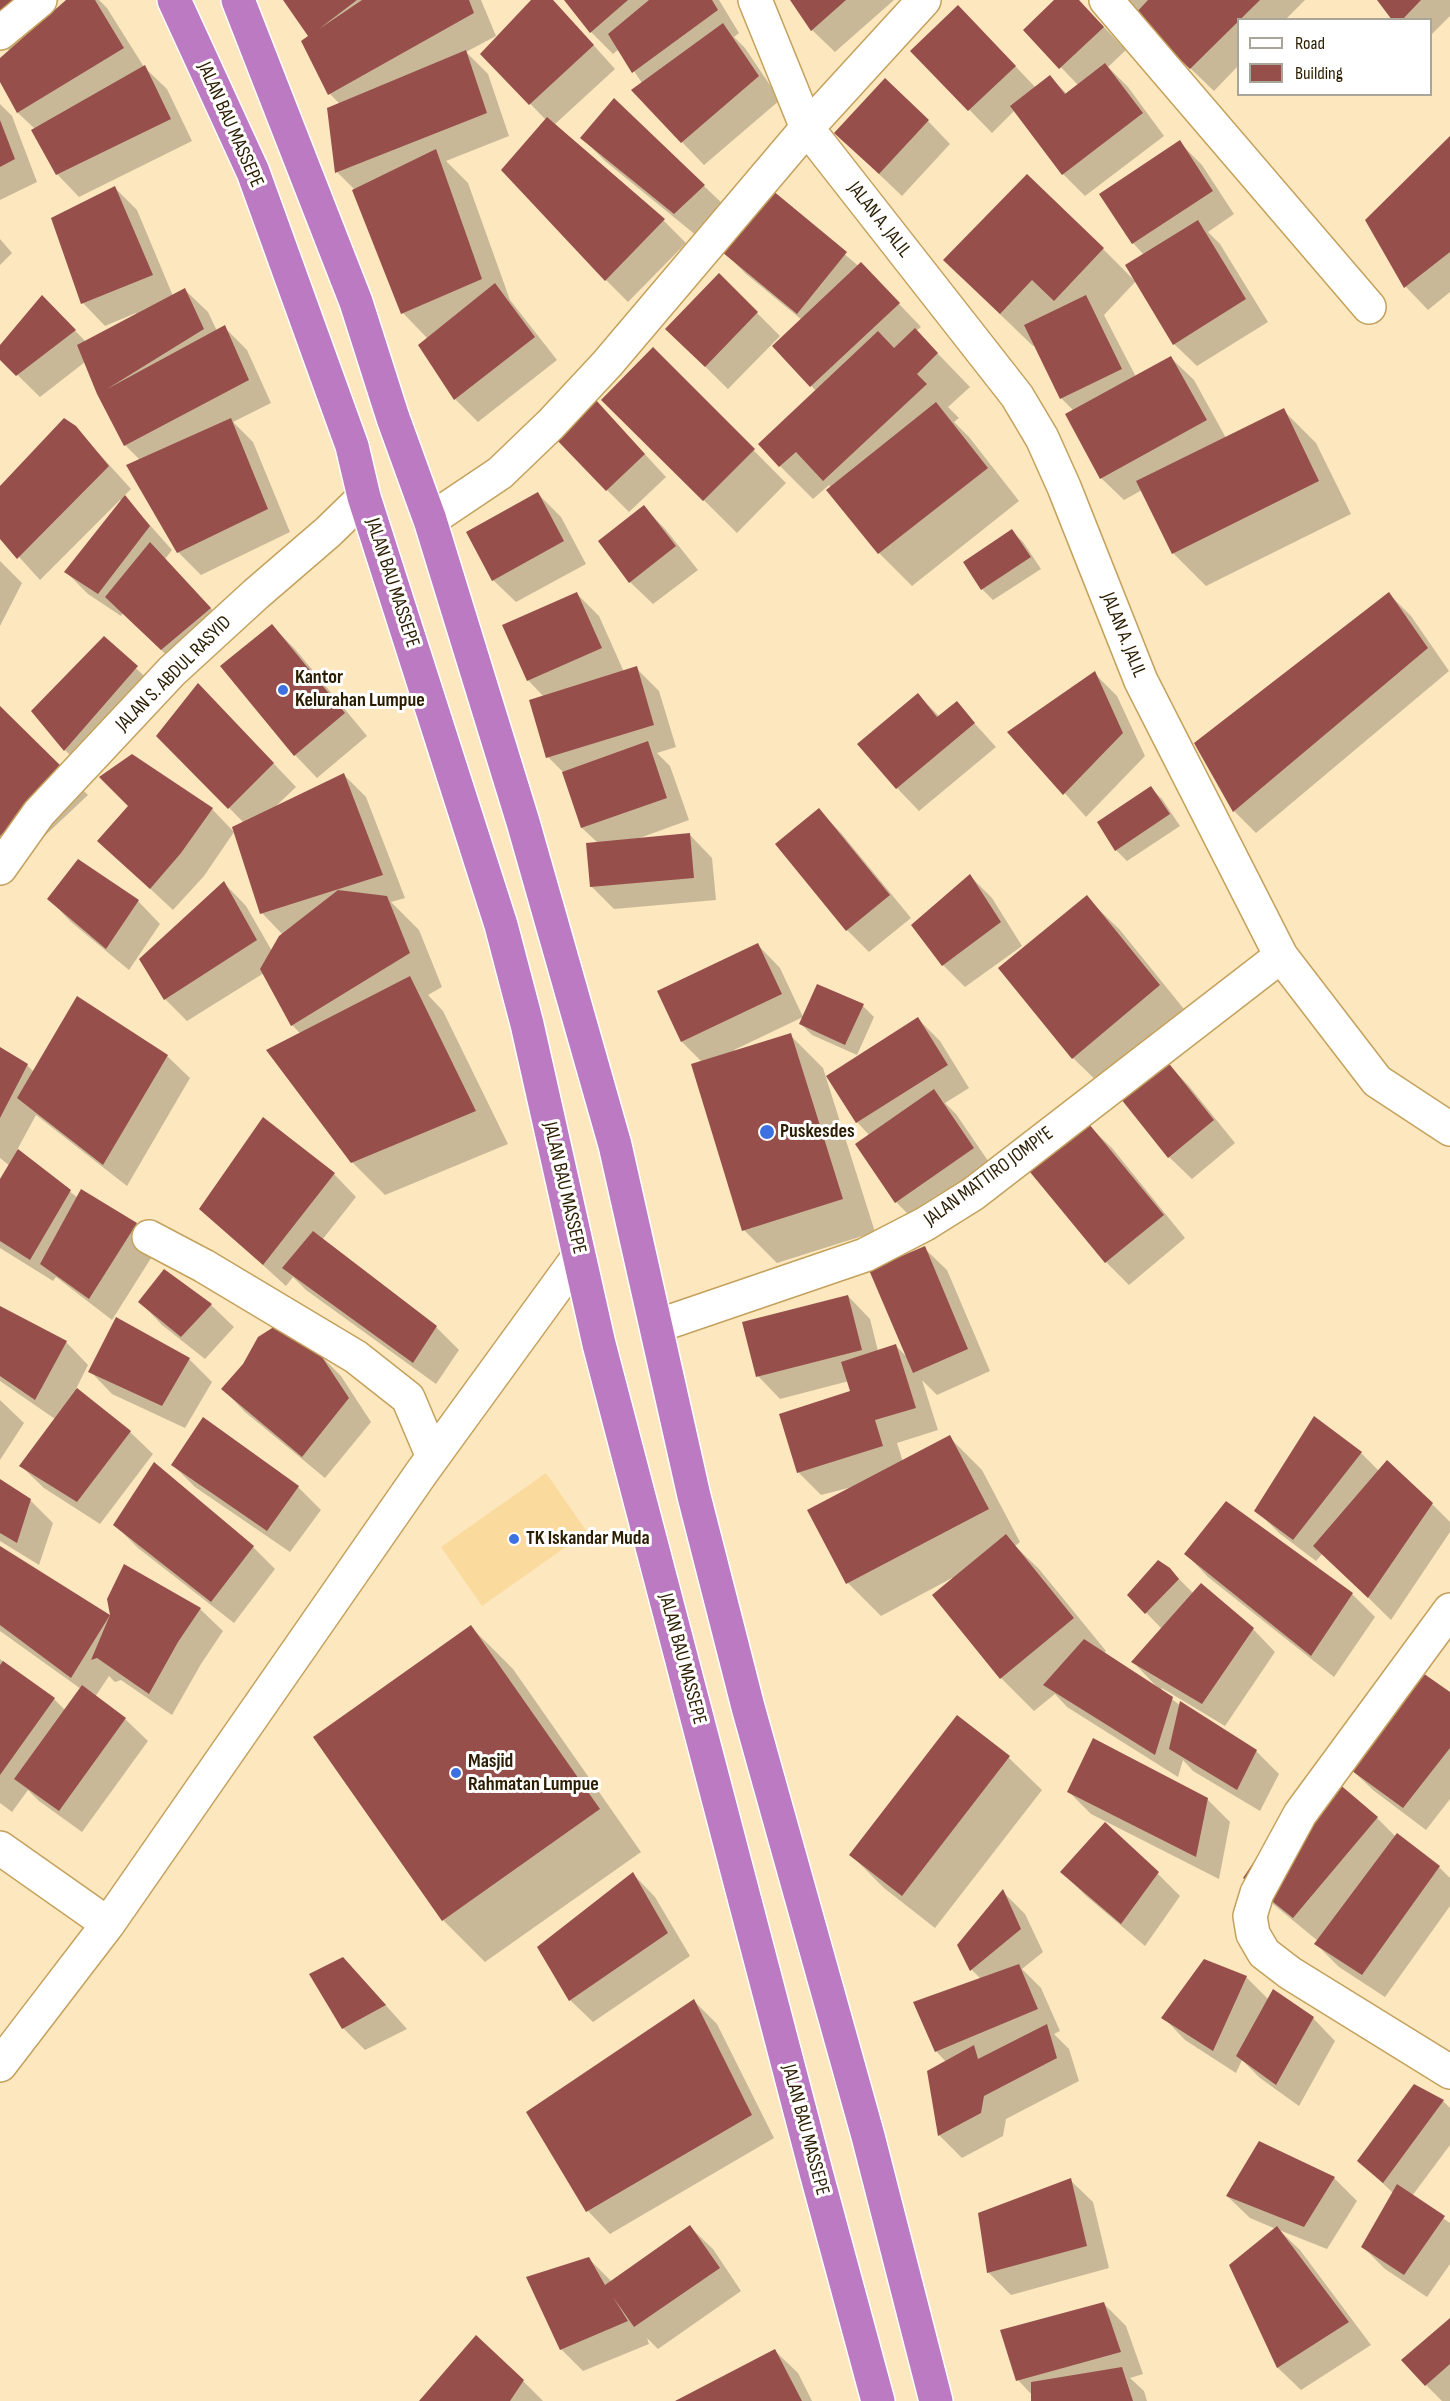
<!DOCTYPE html>
<style>
body{margin:0}
#map{position:relative;width:1450px;height:2401px;overflow:hidden;background:#fce7be;font-family:"Sofia Sans Condensed",sans-serif}
canvas{display:block}
.legend{position:absolute;left:1237px;top:18px;width:195px;height:78px;box-sizing:border-box;background:#fff;border:2px solid #aaa599;margin:0;padding:8px 10px;list-style:none;font-size:18px;color:#2b1d01}
.legend li{display:flex;align-items:center;gap:12px;height:30px}
.legend b{width:30px;border:2px solid #aaa599}
</style>
<div id="map">
<canvas width="1450" height="2401"></canvas>
<ul class="legend">
<li><b style="height:8px;background:#fff"></b>Road</li>
<li><b style="height:16px;background:#974f4c"></b>Building</li>
</ul>
</div>
<script>
const ctx = document.querySelector('canvas').getContext('2d');
ctx.lineJoin = 'round';
function fillPath(path, color) { ctx.fillStyle = color; ctx.fill(path, 'evenodd'); }
function trace(path, color, width, dash) { ctx.strokeStyle = color; ctx.lineWidth = width; ctx.lineCap = dash ? 'butt' : 'round'; ctx.setLineDash(dash || []); ctx.stroke(path); }
function write(font, color, halo, rows, align = 'center') {
  ctx.font = font + ' "Sofia Sans Condensed",sans-serif'; ctx.lineWidth = 6; ctx.setLineDash([]); ctx.textBaseline = 'middle'; ctx.strokeStyle = halo; ctx.fillStyle = color; for (const [text, x, y, turn = 0] of rows) {
    ctx.save(); ctx.translate(x, y); ctx.rotate((+turn || 0) * Math.PI / 180); ctx.textAlign = isNaN(turn) ? turn : align; if (halo) ctx.strokeText(text, 0, 0); ctx.fillText(text, 0, 0); ctx.restore();
  }
}
fillPath(new Path2D(`
 M546,1473L587,1532L482,1606L441,1547Z`), '#fada9d');
fillPath(new Path2D(`
 M0,0H59L39,23L40,25L68,0H99L107,8L144,67L167,89L192,141L79,197L57,174L35,129L18,113L0,79V60L10,51L0,40Z
 M285,0H481L496,36L466,52L488,74L509,136L446,161L468,183L510,300L557,360L478,422L455,399L420,345L428,339L403,313L355,190L337,172L340,104L330,94L310,37Z
 M533,0H553L615,69L554,125L664,221L686,243L628,302L606,280L546,120L482,54Z
 M566,0H719L739,33L734,37L745,48L780,100L704,165L682,142L619,49L613,54L591,32Z
 M792,0H894L835,52L812,30Z
 M1056,0H1078L1126,50L1108,67L1128,87L1164,136L1085,196L1063,174L1015,110L992,133L912,51L980,29L1036,88L1050,77L1067,94L1078,85L1025,30Z
 M1119,0H1305L1285,20H1238V66L1214,91Z
 M1379,0H1450V16L1430,36V20H1394Z
 M0,104L12,116L37,182L0,200Z
 M928,121L950,144L902,196L859,155Z
 M582,138L704,186L727,208L697,236L605,161Z
 M1450,138V292L1428,310L1406,287L1367,221Z
 M1179,142L1202,165L1234,214L1208,232L1220,244L1268,322L1197,366L1174,344L1136,281L1104,315L1136,377L1171,358L1194,380L1226,438L1283,410L1316,443L1351,514L1206,586L1173,553L1142,490L1124,500L1101,478L1074,411L1061,398L1035,344L1033,346L978,293L1103,249L1134,280L1144,255L1133,243Z
 M115,188L137,210L173,296L185,290L208,312L217,331L224,327L247,350L271,403L233,422L253,442L290,532L201,575L178,552L141,461L125,445L85,362L40,397L0,358V348L65,320L86,342L137,315L136,313L105,326L83,303Z
 M772,192L883,287L921,327L916,331L970,387L948,407L959,418L954,422L969,437L1019,501L912,586L879,553L829,485L813,499L780,466L816,391L774,346L802,320L746,274L724,252Z
 M0,239L12,253L0,265Z
 M719,275L780,336L728,389L667,329Z
 M653,349L786,483L737,533L603,400Z
 M617,424L666,477L629,512L607,490Z
 M75,427L131,489L124,496L172,550L165,559L232,631L184,672L123,613L121,616L88,594L66,572L122,501L120,500L40,580L0,536V488Z
 M538,494L561,517L586,564L516,602L493,580Z
 M644,507L666,530L698,570L653,604L630,582Z
 M1012,531L1023,542L1041,569L993,600L982,589Z
 M0,561L22,583L0,626Z
 M576,593L599,616L624,672L636,668L659,691L676,747L657,753L670,766L689,820L637,839L690,835L712,858L716,900L614,909L591,886L598,843L582,828L564,773L548,757L544,697L528,680Z
 M1389,594L1411,616L1449,671L1256,833L1234,811Z
 M272,626L295,649L367,736L317,778L295,755L222,667Z
 M104,638L159,690L87,772L65,750Z
 M1094,673L1117,696L1145,756L1086,817L1010,732Z
 M918,695L940,717L956,703L996,747L919,811L897,788Z
 M220,707L296,787L275,807L344,775L366,797L405,898L391,902L419,930L442,987L428,995L443,1011L508,1144L385,1195L352,1162L301,1034L292,1025L264,973L187,1021L165,999L224,883L246,906L272,951L283,935L262,913L234,828L244,823L158,736Z
 M0,708L88,795L34,846L0,884Z
 M1151,788L1162,799L1180,826L1127,861L1116,850Z
 M212,809L234,832L204,876L173,910L99,841Z
 M819,810L841,833L911,918L869,952L847,930Z
 M970,876L992,898L1022,946L965,987L943,965Z
 M1087,898L1120,930L1192,1019L1106,1090L1073,1058Z
 M49,899L138,901L160,924L129,970L71,922Z
 M758,945L780,968L803,1017L734,1050L735,1052L790,1035L823,1068L875,1232L777,1263L744,1230L702,1062L682,1042Z
 M863,1006L874,1017L857,1055L812,1035L801,1024Z
 M918,1019L940,1041L969,1088L945,1103L956,1114L995,1171L919,1225L896,1202L857,1145L870,1136L857,1122Z
 M0,1049L27,1065L34,1072L167,1056L190,1078L127,1186L36,1115L17,1150L78,1198L136,1224L158,1247L112,1320L56,1277L53,1281L0,1248V1182L10,1166L0,1158Z
 M1167,1063L1189,1086L1235,1143L1192,1179L1169,1157Z
 M1089,1126L1112,1148L1185,1238L1129,1285L1106,1262L1032,1172Z
 M334,1174L356,1197L322,1240L436,1327L459,1350L436,1384L306,1290L293,1277L286,1286L201,1209Z
 M924,1248L947,1270L990,1371L937,1395L922,1380L938,1430L897,1443L903,1462L949,1437L982,1470L1020,1542L1015,1546L1039,1569L1106,1651L1104,1653L1158,1688L1133,1662L1162,1629L1129,1595L1169,1569L1193,1593L1253,1629L1275,1652L1225,1726L1162,1688L1161,1691L1181,1706L1256,1751L1279,1774L1260,1811L1193,1771L1183,1760L1178,1777L1067,1707L1055,1694L1034,1711L1001,1678L952,1578L881,1616L848,1583L856,1486L821,1495L799,1473L781,1415L852,1392L849,1381L780,1399L758,1376L848,1296L870,1319L878,1351L896,1346L908,1358Z
 M164,1271L211,1305L234,1327L205,1359L162,1325L140,1302Z
 M0,1308L66,1342L88,1365L76,1389L130,1432L153,1454L100,1524L44,1488L21,1466L55,1419L0,1381Z
 M117,1319L189,1359L212,1382L185,1428L112,1394L90,1371Z
 M317,1352L341,1376L371,1422L325,1478L245,1412L223,1389L244,1365Z
 M0,1400L24,1423L0,1460Z
 M1361,1453L1379,1471L1432,1504L1450,1522V1532L1391,1620L1323,1553L1316,1561L1279,1533L1256,1510Z
 M173,1465L298,1487L321,1510L290,1552L195,1487Z
 M0,1481L30,1500L53,1523L39,1565L0,1541Z
 M1226,1503L1352,1594L1375,1617L1334,1677L1208,1577L1186,1554Z
 M115,1525L253,1547L275,1569L234,1623L138,1548Z
 M0,1548L112,1618L200,1609L223,1631L201,1664L172,1715L121,1680L115,1682L109,1676L95,1697L125,1719L148,1741L82,1832L39,1801L28,1790L12,1812L0,1803V1659L54,1699L65,1710L81,1689L0,1631Z
 M471,1627L513,1669L641,1852L485,1962L443,1920Z
 M1450,1694V1799L1426,1830L1373,1790L1350,1768Z
 M958,1718L1009,1758L1042,1790L935,1928L884,1888L851,1855Z
 M1069,1792L1207,1799L1230,1822L1219,1879L1091,1814Z
 M1377,1818L1396,1837L1439,1867L1450,1878V1906L1385,1997L1339,1967L1316,1944L1318,1941L1268,1900Z
 M1062,1872L1158,1874L1180,1896L1145,1946L1085,1895Z
 M633,1874L655,1897L690,1956L593,2022L570,2000Z
 M1003,1892L1025,1914L1043,1952L1022,1969L1041,1988L1060,2031L1054,2034L1069,2049L1079,2081L1006,2119L1003,2136L962,2158L939,2135L946,2062L936,2051L981,1979L972,1970L959,1945Z
 M343,1959L365,1982L407,2029L365,2050L343,2028Z
 M1246,1977L1269,2000L1313,2018L1335,2041L1299,2106L1260,2078L1242,2060L1236,2073L1185,2040L1163,2017Z
 M694,2001L717,2024L774,2138L610,2234L588,2211Z
 M1414,2086L1443,2101L1450,2108V2145L1412,2196L1450,2223V2264L1427,2297L1385,2269L1363,2247L1393,2193L1359,2161Z
 M1260,2143L1334,2178L1357,2201L1327,2249L1279,2230L1300,2250L1371,2345L1301,2390L1278,2368L1231,2265L1276,2229L1250,2218L1227,2196Z
 M1070,2180L1093,2202L1109,2268L1011,2295L988,2272Z
 M690,2227L713,2249L741,2291L658,2349L647,2338L649,2344L583,2371L561,2349L589,2259L612,2282Z
 M1104,2304L1126,2326L1143,2374L1130,2378L1144,2391L1147,2401H1032V2395L1018,2380Z
 M1450,2320V2401H1442L1426,2385Z
 M775,2351L798,2373L812,2401H678Z
 M523,2381L543,2401H421Z`), '#0003');
fillPath(new Path2D(`
 M0,0H17L0,19Z
 M66,0H95L124,48L17,113L0,82V58Z
 M283,0H357L319,29L362,0H469L474,13L328,95L301,41L308,36Z
 M531,0H553L594,45L529,105L480,54Z
 M564,0H628L590,33Z
 M649,0H712L718,10L632,73L608,34Z
 M790,0H846L811,31Z
 M1054,0H1079L1104,27L1059,69L1023,30Z
 M1148,0H1260L1190,69L1134,15Z
 M1377,0H1421L1402,20H1392Z
 M958,5L1016,66L968,111L910,51Z
 M723,23L759,76L681,143L631,90Z
 M466,50L487,113L335,173L327,108Z
 M1105,63L1143,113L1062,175L1010,106L1050,75L1065,94Z
 M145,65L171,119L56,175L31,130Z
 M885,78L929,120L879,174L834,133Z
 M614,98L705,185L674,214L580,138Z
 M547,117L665,219L605,281L501,170Z
 M0,120L15,159L0,167Z
 M1450,136V252L1404,288L1365,220Z
 M1180,140L1213,191L1132,244L1099,194Z
 M436,149L482,279L401,314L352,190Z
 M1027,174L1104,248L1054,301L1032,280L1000,314L943,260Z
 M115,186L153,275L81,304L51,218Z
 M772,190L847,252L797,314L722,252Z
 M1198,220L1246,299L1173,345L1125,265Z
 M861,262L900,303L810,387L772,346Z
 M719,273L758,312L705,367L665,329Z
 M495,283L535,337L454,400L418,345Z
 M185,288L204,329L107,389L225,325L249,380L124,446L97,394L77,345Z
 M42,295L76,330L16,376L0,360V345Z
 M1086,295L1122,369L1060,399L1024,325Z
 M915,328L938,353L917,374L927,384L823,481L796,452L779,467L758,444L878,331L894,348Z
 M653,347L755,449L703,501L601,400Z
 M1171,356L1207,420L1100,479L1065,414Z
 M595,399L645,454L606,491L554,437Z
 M936,402L988,468L878,554L826,490Z
 M1284,408L1319,481L1172,554L1136,481Z
 M64,418L76,426L109,466L17,559L0,539V486Z
 M231,418L268,509L177,553L126,465Z
 M538,492L564,541L492,581L466,532Z
 M125,495L150,526L98,594L64,572Z
 M644,505L676,546L629,583L598,541Z
 M1012,529L1031,557L981,590L963,562Z
 M150,542L211,608L161,650L105,597Z
 M577,592L602,648L527,681L502,625Z
 M1389,592L1428,648L1233,812L1194,743Z
 M272,624L345,713L294,756L220,666Z
 M104,636L138,666L64,751L31,711Z
 M637,666L654,725L546,758L529,700Z
 M1095,671L1123,733L1063,795L1007,732Z
 M198,683L274,763L228,809L156,736Z
 M918,693L937,717L957,701L975,723L896,789L857,744Z
 M0,706L66,771L0,836Z
 M648,741L667,798L581,828L562,772Z
 M132,754L213,808L181,853L150,889L97,841L128,806L99,777Z
 M344,773L383,875L260,914L232,827Z
 M1151,786L1170,814L1115,851L1097,822Z
 M819,808L890,895L846,931L775,844Z
 M690,833L694,878L590,887L586,843Z
 M78,859L139,900L106,949L47,899Z
 M970,874L1001,922L942,966L911,925Z
 M224,881L257,940L164,1000L139,959Z
 M338,890L387,896L410,953L291,1026L260,969L279,936Z
 M1087,895L1160,985L1072,1059L998,968Z
 M758,943L782,994L681,1042L657,991Z
 M410,976L476,1111L351,1163L266,1050Z
 M817,984L864,1004L845,1045L799,1024Z
 M77,996L168,1055L103,1165L17,1098Z
 M918,1017L948,1065L856,1123L826,1076Z
 M791,1033L843,1199L742,1231L691,1064Z
 M0,1047L28,1064L0,1118Z
 M1167,1061L1214,1120L1168,1158L1121,1099Z
 M934,1089L974,1148L895,1203L855,1144Z
 M263,1117L335,1173L263,1265L199,1209Z
 M1089,1124L1164,1215L1105,1263L1030,1172Z
 M18,1149L71,1190L30,1260L0,1241V1179Z
 M81,1189L137,1223L89,1299L40,1264Z
 M313,1231L437,1326L413,1363L282,1268Z
 M925,1246L968,1349L913,1373L869,1270Z
 M164,1269L212,1304L181,1337L138,1302Z
 M848,1295L862,1350L756,1377L742,1322Z
 M0,1306L67,1341L35,1400L0,1376Z
 M116,1317L190,1358L162,1406L88,1372Z
 M280,1323L318,1351L349,1398L302,1457L221,1389L243,1364L258,1337Z
 M896,1344L916,1408L875,1420L883,1446L797,1473L779,1414L850,1391L841,1362Z
 M77,1388L131,1431L77,1502L19,1466Z
 M1314,1416L1362,1452L1293,1540L1254,1511Z
 M203,1417L299,1486L267,1531L171,1465Z
 M950,1435L989,1509L846,1584L807,1510Z
 M1387,1460L1433,1503L1368,1598L1313,1546Z
 M154,1462L254,1546L211,1602L113,1525Z
 M0,1479L31,1499L17,1543L0,1533Z
 M1226,1501L1353,1593L1311,1656L1184,1554Z
 M1006,1534L1074,1618L1000,1679L932,1595Z
 M0,1546L110,1615L71,1678L0,1625Z
 M1158,1560L1170,1568L1179,1579L1145,1614L1127,1595Z
 M124,1564L201,1608L178,1642L149,1694L97,1658L91,1660L110,1615L107,1599Z
 M1201,1583L1254,1628L1202,1704L1131,1662Z
 M471,1625L600,1809L442,1921L313,1737Z
 M1084,1639L1173,1697L1155,1755L1043,1685Z
 M3,1661L55,1698L0,1775V1665Z
 M1420,1671L1450,1692V1748L1403,1808L1348,1768Z
 M82,1685L126,1718L59,1811L14,1779Z
 M1180,1701L1257,1750L1237,1790L1169,1749Z
 M957,1715L1010,1756L902,1896L849,1855Z
 M1093,1738L1208,1798L1196,1857L1067,1792Z
 M1318,1766L1378,1817L1293,1918L1243,1878Z
 M1105,1822L1159,1872L1121,1924L1060,1872Z
 M1397,1833L1440,1866L1362,1975L1314,1944Z
 M633,1872L668,1933L569,2001L537,1947Z
 M1003,1889L1021,1929L970,1971L957,1945Z
 M343,1957L386,2005L342,2029L309,1974Z
 M1204,1959L1247,1976L1213,2051L1161,2018Z
 M1019,1964L1038,2009L935,2052L913,2002Z
 M1273,1989L1314,2017L1276,2085L1236,2056Z
 M694,1999L752,2115L586,2212L526,2112Z
 M1047,2024L1057,2058L984,2096L981,2113L938,2136L927,2071L974,2045L978,2059Z
 M1414,2084L1444,2100L1383,2183L1357,2161Z
 M1259,2141L1335,2177L1304,2227L1226,2196Z
 M1071,2178L1087,2246L987,2273L978,2213Z
 M1397,2184L1445,2216L1404,2275L1361,2247Z
 M690,2225L720,2268L634,2327L613,2297L628,2321L560,2350L526,2277L589,2257L605,2285Z
 M1277,2226L1349,2322L1277,2368L1229,2265Z
 M1104,2302L1121,2352L1016,2381L1000,2330Z
 M1450,2318V2364L1425,2386L1401,2360Z
 M476,2335L524,2380L510,2401H419Z
 M775,2349L802,2401H675Z
 M1122,2367L1133,2401H1031V2382Z`), '#974f4c');
const minor = new Path2D(`
 M755,0L807,128L1017,396L1042,438L1064,487L1141,681L1281,956L1377,1081L1450,1129
 M1106,0L1369,307
 M0,33L40,0
 M430,520L500,473L551,424L607,364L807,128L924,0
 M0,868L39,813L172,671L256,594L328,532L364,497
 M149,1237L204,1266L356,1357L408,1398L433,1457
 M657,1326L865,1255L925,1224L973,1194L1281,956
 M1450,1610L1300,1814L1257,1893L1250,1916L1253,1934L1264,1953L1290,1973L1450,2072
 M0,1848L108,1924
 M0,2065L108,1924L422,1472L579,1256`);
const highway = new Path2D(`
 M174,0L253,172L352,446L364,497L501,925L527,1024L599,1344L816,2172L878,2401
 M238,0L356,302L393,418L430,520L523,822L615,1145L694,1496L748,1707L868,2136L936,2401`);
trace(minor, '#c4a15c', 36);
trace(highway, '#fff', 36);
trace(minor, '#fff', 33);
trace(highway, '#bc7ac3', 33);
for (const [x, y, r, color] of [
 [283,690,6,"#3d70e1"],
 [767,1132,8,"#3d70e1"],
 [514,1539,6,"#3d70e1"],
 [456,1773,6,"#3d70e1"]
]) { const dot = new Path2D(); dot.arc(x, y, r, 0, 2 * Math.PI); ctx.fillStyle = color; ctx.fill(dot); trace(dot, '#fff', 2); }
write('20px', '#2b1d01', '#fff', [
 ["JALAN BAU MASSEPE",230,125,66],
 ["JALAN A. JALIL",879,220,52],
 ["JALAN BAU MASSEPE",392,583,72],
 ["JALAN A. JALIL",1123,635,68],
 ["JALAN S. ABDUL RASYID",174,674,-45],
 ["JALAN MATTIRO JOMPI'E",989,1177,-36],
 ["JALAN BAU MASSEPE",564,1188,77],
 ["JALAN BAU MASSEPE",682,1659,75],
 ["JALAN BAU MASSEPE",805,2130,75]
]);
write('bold 20px', '#2b1d01', '#fff', [
 ["Kantor",295,678],
 ["Kelurahan Lumpue",295,701],
 ["Puskesdes",780,1132],
 ["TK Iskandar Muda",526,1539],
 ["Masjid",468,1762],
 ["Rahmatan Lumpue",468,1785]
], 'left');
</script>
